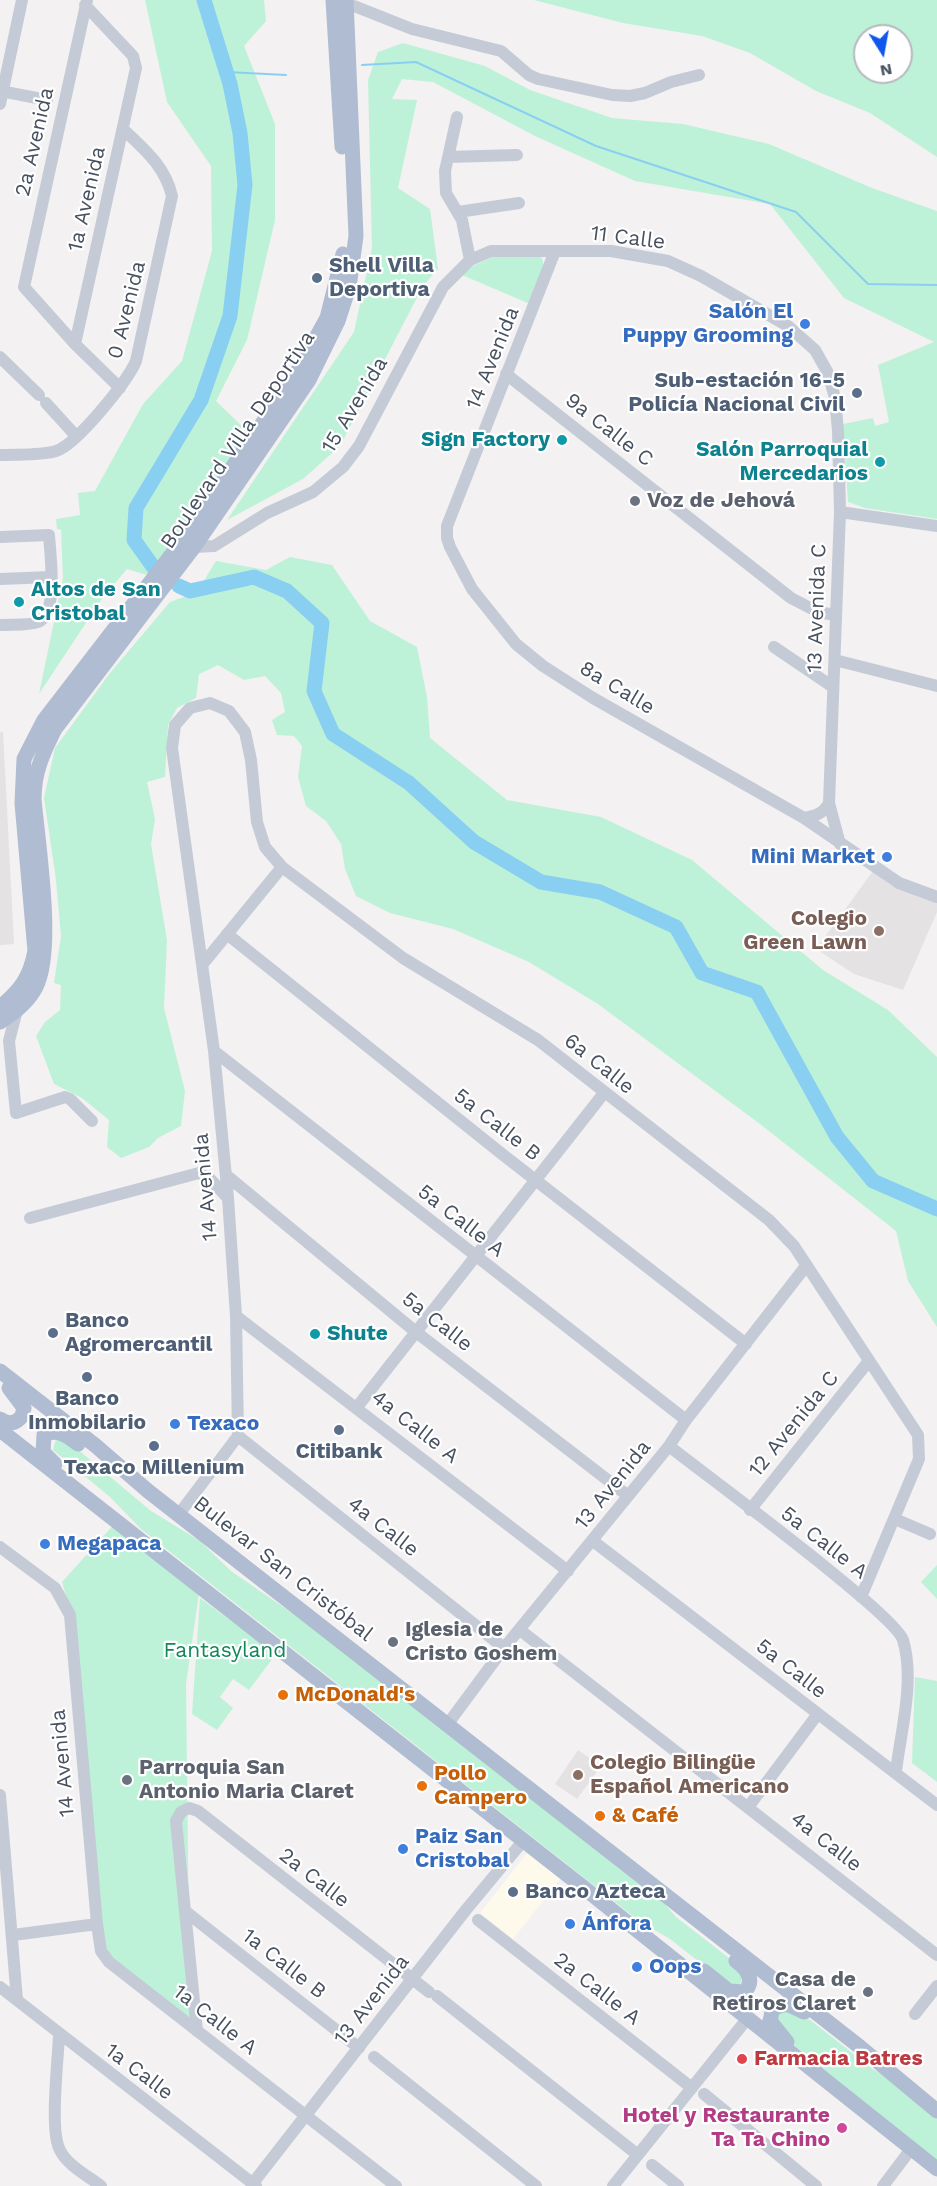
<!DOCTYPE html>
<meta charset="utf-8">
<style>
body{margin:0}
#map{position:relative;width:937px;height:2186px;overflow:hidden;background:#f3f1f1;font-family:"Work Sans",sans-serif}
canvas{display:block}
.north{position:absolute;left:853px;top:24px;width:60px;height:60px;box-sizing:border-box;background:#fff;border:2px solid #b6b9bf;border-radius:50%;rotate:169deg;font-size:16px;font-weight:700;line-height:24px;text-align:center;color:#485160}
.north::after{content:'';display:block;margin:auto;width:21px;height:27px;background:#1057ee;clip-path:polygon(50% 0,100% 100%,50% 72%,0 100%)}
</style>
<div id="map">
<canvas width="937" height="2186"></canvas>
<div class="north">N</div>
</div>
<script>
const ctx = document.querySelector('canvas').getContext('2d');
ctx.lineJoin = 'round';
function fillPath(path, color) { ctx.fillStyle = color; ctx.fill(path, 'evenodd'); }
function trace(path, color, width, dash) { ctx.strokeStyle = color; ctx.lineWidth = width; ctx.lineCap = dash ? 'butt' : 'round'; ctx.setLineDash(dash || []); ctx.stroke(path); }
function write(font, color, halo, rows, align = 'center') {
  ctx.font = font + ' "Work Sans",sans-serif'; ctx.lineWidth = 4.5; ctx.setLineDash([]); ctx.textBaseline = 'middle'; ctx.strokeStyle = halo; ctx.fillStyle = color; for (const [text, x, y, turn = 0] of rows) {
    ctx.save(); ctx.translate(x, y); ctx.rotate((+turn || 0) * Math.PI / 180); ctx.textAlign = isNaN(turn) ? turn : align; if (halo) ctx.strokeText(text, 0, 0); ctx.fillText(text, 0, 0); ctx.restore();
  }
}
fillPath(new Path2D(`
 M527,1853L560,1879L513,1939L480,1913Z`), '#fdfaeb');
fillPath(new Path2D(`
 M0,732H3L14,944L0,945Z
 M873,871L891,885L937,901V912L903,990L854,974L816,949Z
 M578,1750L601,1766L577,1799L555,1784Z`), '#e4e2e3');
fillPath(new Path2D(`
 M145,0H264L266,21L244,46L275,124V220L247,340L216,401L249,433L168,552L147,575L127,569L103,597L39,694L63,578L61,530L57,529L56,519L80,515L78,493L95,491L143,404L182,361L212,251L211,166L167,102Z
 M534,0H937V157L870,113L816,91L750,53L702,36L623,23ZM865,36H901V72H865Z
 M403,43L485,66L530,90L612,118L683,124L769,144L872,188L937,211V519L865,508L848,502L843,424L873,418L875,426L889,422L878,365L934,342L844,298L770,204L635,181L535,136L433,82L402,79L392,99L417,100L398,188L430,209L438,269L423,286L340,446L303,479L227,520L354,332L372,248L368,80L378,52Z
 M499,254H534L542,258L544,268L530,304L462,275L471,267Z
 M290,557L332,565L370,621L417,647L427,697L430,738L507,800L601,817L692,860L823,970L888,1010L937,1057V1327L908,1281L896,1231L760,1124L598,1004L529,962L453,929L390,913L356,896L345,869L341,844L326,821L306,806L298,777L302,746L294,736L277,735L272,720L285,712L281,693L265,676L244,680L218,665L199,674L196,698L177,708L168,725L165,777L147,782L155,819L151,844L167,940L164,1008L185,1091L181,1126L158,1138L149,1147L121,1158L107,1147L109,1120L82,1098L54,1084L36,1036L45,1022L60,1010L61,985L54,983L61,936L56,880L44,798L55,748L110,673L170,602L197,592L216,561L266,570Z
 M56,1439L70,1443L151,1511L200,1541L231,1571L366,1664L658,1896L676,1917L738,1965L743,1978L740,1984L734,1986L726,1983L670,1939L639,1921L141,1529L110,1497L53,1450Z
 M117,1521L200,1586L186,1684L190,2029L100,1952L72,1616L62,1582Z
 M937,1565V1599L921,1582Z
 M200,1598L276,1654L249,1690L233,1679L220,1697L233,1708L217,1730L192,1714Z
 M915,1677L937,1681V1782L912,1763Z
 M775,2003L805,2016L874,2070L899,2083L937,2116V2163L772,2027Z`), '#bef2d8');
trace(new Path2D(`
 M362,65L416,62L596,146L796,212L868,284L937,285
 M227,72L286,75`), '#89cff1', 2);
trace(new Path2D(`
 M154,568L134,540L136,508L201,400L230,316L245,185L240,133L230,84L204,0
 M179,586L190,591L254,577L287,591L322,623L314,691L333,734L409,783L474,842L541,882L600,892L676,927L702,973L757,992L837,1137L873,1181L937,1209`), '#89cff1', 15);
trace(new Path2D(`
 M87,0L24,287L75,344L120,388
 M337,6H354L412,29L501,51L529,75L538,79L612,95L630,96L645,93L671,82L699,75
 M0,91L47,100
 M0,104L22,0
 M457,117L445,171L446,193L462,220L470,260
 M448,157L517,155
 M458,212L519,203
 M555,251L447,526V538L450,547L472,589L516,644L543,666L593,698L804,818L899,883L937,897
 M75,344L136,68L133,56L85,5
 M0,357L39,395
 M506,374L791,598L818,612L836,615
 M46,403L76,436
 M0,455C18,454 39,456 56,451C76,445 128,381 136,361L172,196C165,166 144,149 123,129
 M840,512L937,526
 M0,537L49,535C50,553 59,615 38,622C28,626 11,624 0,625
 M189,544L194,547L214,546L267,513L313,492L343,467L359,446L443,287L470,260L491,251H611L668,261L701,276L788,326L815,350L828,373L835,398L838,431L840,512L829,803L840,844
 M0,579L51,577
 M774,647L833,687
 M835,660L937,686
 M804,818C815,816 823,814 829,803
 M227,934L502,1154L746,1344
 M202,965L282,867
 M17,1010L9,1041L16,1113L65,1097L70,1099L92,1121
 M214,1051L686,1420
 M226,1175L416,1332L627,1495
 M30,1218L199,1173L210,1179L228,1198
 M236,1316L568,1571
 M357,1407L604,1093
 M238,1436L504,1648
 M669,1446C704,1474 895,1614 903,1640C915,1680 901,1731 896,1771
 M750,1510L868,1362
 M179,1514L238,1436L236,1316L228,1198L214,1051L172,748L175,725L190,708L210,703L229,711L245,732L251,760L257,822L265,847L282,867L403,958L538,1040L769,1220L794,1246L918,1435L919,1459L861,1597
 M895,1519L930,1534
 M593,1541L937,1805
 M0,1547L55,1588L70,1615L97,1924L101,1951L109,1962L396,2186
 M520,1630L937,1955
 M447,1725L504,1648L669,1446L686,1420L806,1266
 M0,1795L17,2000
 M749,1806L817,1715
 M185,1911L359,2048
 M478,1920L692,2088
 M13,1935L97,1924
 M0,1987L256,2186
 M437,1996L638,2155
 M915,2014L937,1986
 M197,2031L176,1821L181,1812L189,1808L198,1811L429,1992
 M59,2035C58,2060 50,2128 59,2148C65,2164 88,2176 101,2186
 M374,2057L536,2186
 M704,2094L816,2186
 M652,2165L678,2186
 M253,2183L465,1911L523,1841
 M613,2186L747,2019
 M883,2186L911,2149`), '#c4cbd6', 12);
trace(new Path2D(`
 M333,0L342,147
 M0,1007C21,990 30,977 35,951L22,803L24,759L44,720L182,541L296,374L327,318L343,254
 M0,1022C13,1014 29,1001 36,987C55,949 38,845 34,799C34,772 43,753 55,729L194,547L309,380L338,321L349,287L356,236L346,0
 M0,1371L96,1446L148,1491L860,2047L937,2111
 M0,1419C8,1425 16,1424 22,1416L24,1408L9,1388
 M0,1430L579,1884L937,2169
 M55,1464L43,1452L44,1435C58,1428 67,1436 78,1444
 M704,1971L729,1991L744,1992C756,1981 747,1969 736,1961
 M787,2042L770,2021L773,2008L787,2004L804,2012`), '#afbcd1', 15);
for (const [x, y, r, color] of [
 [317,278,6,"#5c6f8a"],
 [805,324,6,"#3f7fe0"],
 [857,393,6,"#5c6f8a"],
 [562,440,6,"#0f9aa8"],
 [880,462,6,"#0f9aa8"],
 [635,501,6,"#6b7280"],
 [19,602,6,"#0f9aa8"],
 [887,857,6,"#3f7fe0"],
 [879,931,6,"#8d6e63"],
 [53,1333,6,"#5c6f8a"],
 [315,1334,6,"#0f9aa8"],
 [87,1377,6,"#5c6f8a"],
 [175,1424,6,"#3f7fe0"],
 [339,1430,6,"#5c6f8a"],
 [154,1446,6,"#5c6f8a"],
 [45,1544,6,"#3f7fe0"],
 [393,1642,6,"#6b7280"],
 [283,1695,6,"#e8710a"],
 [578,1775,6,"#8d6e63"],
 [127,1780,6,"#6b7280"],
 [422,1786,6,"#e8710a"],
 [600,1816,6,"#e8710a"],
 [403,1849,6,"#3f7fe0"],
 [513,1892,6,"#5c6f8a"],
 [570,1924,6,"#3f7fe0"],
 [637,1967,6,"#3f7fe0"],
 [868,1992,6,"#6b7280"],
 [742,2059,6,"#e0444e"],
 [842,2128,6,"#d1479c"]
]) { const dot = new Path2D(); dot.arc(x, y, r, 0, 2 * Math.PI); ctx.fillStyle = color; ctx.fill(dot); trace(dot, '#fff', 2); }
write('21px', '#485160', '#fff', [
 ["2a Avenida",35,142,-77],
 ["1a Avenida",87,199,-77],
 ["11 Calle",628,238,7],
 ["0 Avenida",127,310,-76],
 ["14 Avenida",493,358,-68],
 ["15 Avenida",355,405,-59],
 ["9a Calle C",609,430,38],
 ["Boulevard Villa Deportiva",238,440,-56],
 ["13 Avenida C",817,608,-88],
 ["8a Calle",617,688,31],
 ["6a Calle",599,1064,39],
 ["5a Calle B",497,1125,38],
 ["14 Avenida",206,1187,-95],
 ["5a Calle A",461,1221,38],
 ["5a Calle",437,1322,38],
 ["12 Avenida C",794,1424,-51],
 ["4a Calle A",415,1427,38],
 ["13 Avenida",613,1485,-51],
 ["4a Calle",383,1527,38],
 ["5a Calle A",824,1543,38],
 ["Bulevar San Cristóbal",283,1569,38],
 ["5a Calle",791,1669,38],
 ["14 Avenida",63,1763,-95],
 ["4a Calle",826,1842,38],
 ["2a Calle",314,1878,38],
 ["1a Calle B",284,1964,38],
 ["2a Calle A",597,1989,38],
 ["13 Avenida",372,2000,-52],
 ["1a Calle A",215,2020,38],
 ["1a Calle",139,2072,37]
]);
write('bold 21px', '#4e5e75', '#fff', [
 ["Shell Villa",329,266],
 ["Deportiva",329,290],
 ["Sub-estación 16-5",845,381,"right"],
 ["Policía Nacional Civil",845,405,"right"],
 ["Banco",65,1321],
 ["Agromercantil",65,1345],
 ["Banco",87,1399,"center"],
 ["Inmobilario",87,1423,"center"],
 ["Citibank",339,1452,"center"],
 ["Texaco Millenium",154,1468,"center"],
 ["Banco Azteca",525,1892]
], 'left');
write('bold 21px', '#366cbe', '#fff', [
 ["Salón El",793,312,"right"],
 ["Puppy Grooming",793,336,"right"],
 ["Mini Market",875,857,"right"],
 ["Texaco",187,1424],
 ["Megapaca",57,1544],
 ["Paiz San",415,1837],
 ["Cristobal",415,1861],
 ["Ánfora",582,1924],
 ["Oops",649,1967]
], 'left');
write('bold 21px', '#0d838f', '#fff', [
 ["Sign Factory",550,440],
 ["Salón Parroquial",868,450],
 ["Mercedarios",868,474],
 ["Altos de San",31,590,"left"],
 ["Cristobal",31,614,"left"],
 ["Shute",327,1334,"left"]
], 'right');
write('bold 21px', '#5b616d', '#fff', [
 ["Voz de Jehová",647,501],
 ["Iglesia de",405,1630],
 ["Cristo Goshem",405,1654],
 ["Parroquia San",139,1768],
 ["Antonio Maria Claret",139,1792],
 ["Casa de",856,1980,"right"],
 ["Retiros Claret",856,2004,"right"]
], 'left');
write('bold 21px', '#785e54', '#fff', [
 ["Colegio",867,919],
 ["Green Lawn",867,943],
 ["Colegio Bilingüe",590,1763,"left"],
 ["Español Americano",590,1787,"left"]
], 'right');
write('21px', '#13875a', '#fff', [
 ["Fantasyland",225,1651]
]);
write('bold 21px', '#c56008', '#fff', [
 ["McDonald's",295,1695],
 ["Pollo",434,1774],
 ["Campero",434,1798],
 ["& Café",612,1816]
], 'left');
write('bold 21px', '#be3a42', '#fff', [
 ["Farmacia Batres",754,2059]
], 'left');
write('bold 21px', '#b23c85', '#fff', [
 ["Hotel y Restaurante",830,2116],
 ["Ta Ta Chino",830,2140]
], 'right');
</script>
